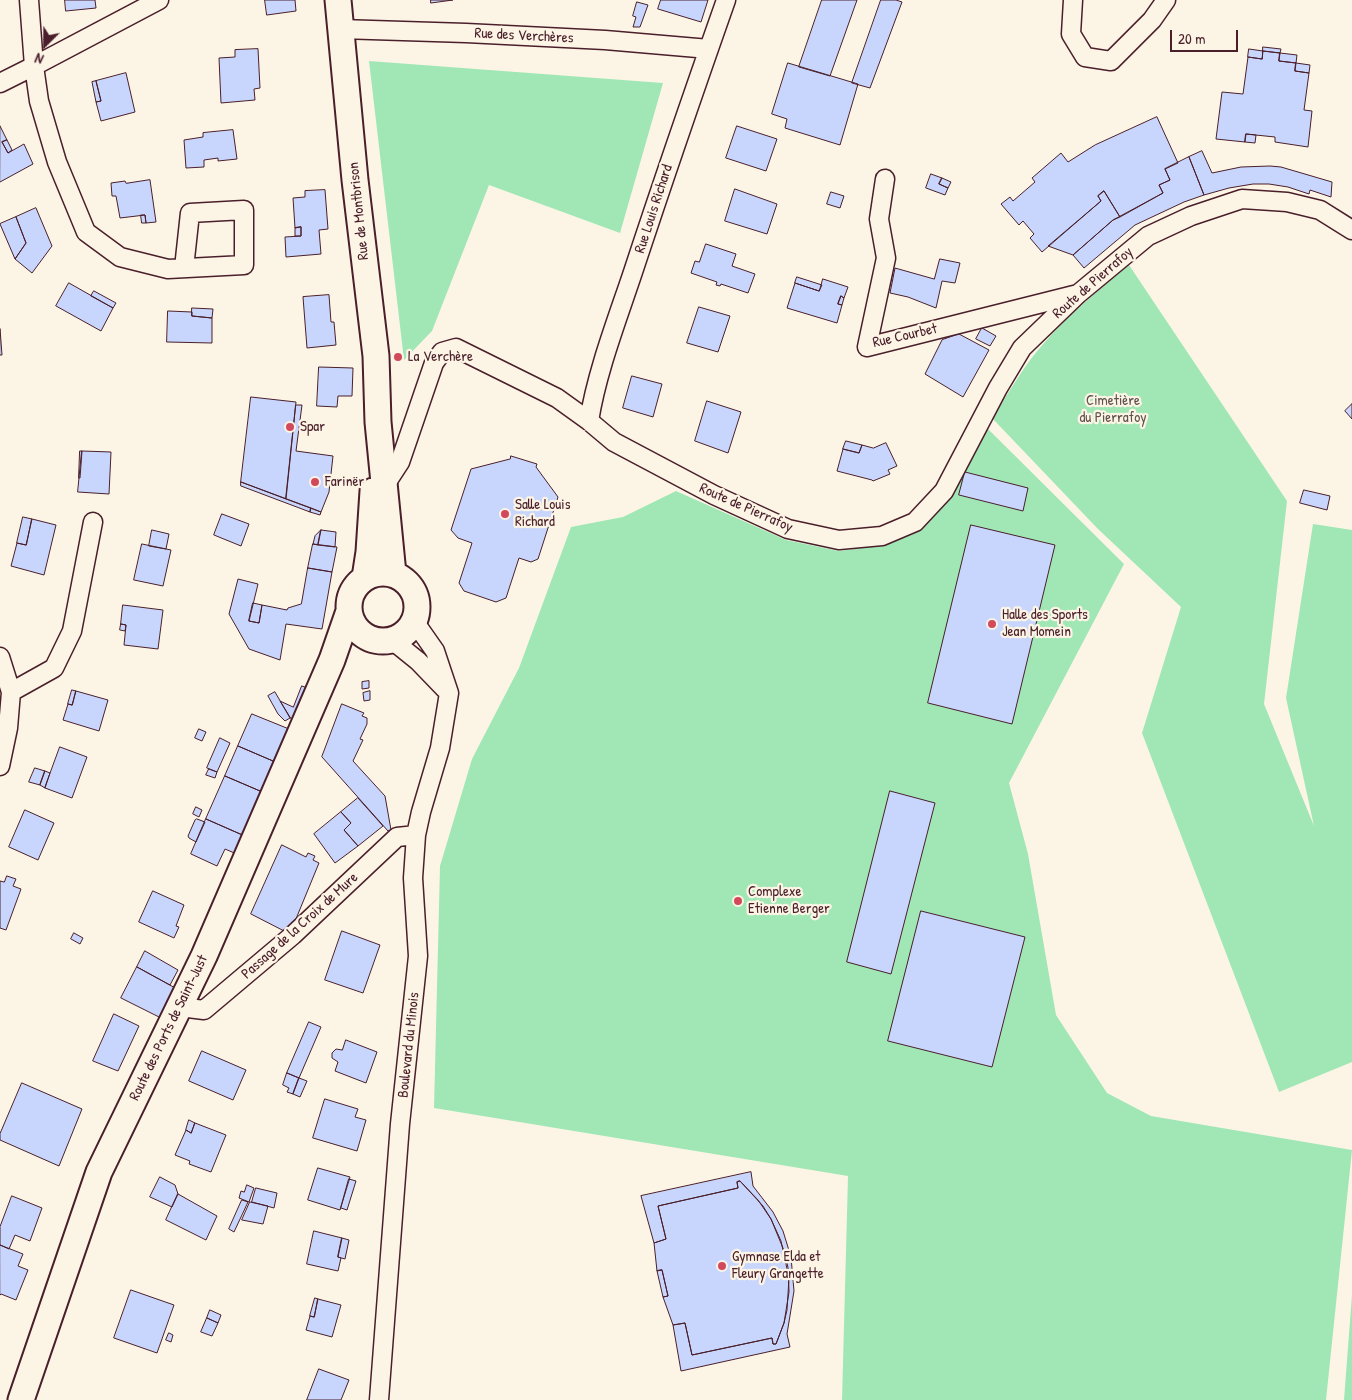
<!DOCTYPE html>
<meta charset="utf-8">
<style>
body{margin:0}
#map{position:relative;width:1352px;height:1400px;overflow:hidden;background:#fcf5e5;font-family:"Patrick Hand",sans-serif}
canvas{display:block}
.north{position:absolute;left:20px;top:20px;width:50px;height:50px;-webkit-text-stroke:4px #fcf5e5;paint-order:stroke;rotate:203deg;font-size:14px;font-weight:700;line-height:20px;text-align:center;color:#4a1f2b}
.north::after{content:'';display:block;margin:auto;width:18px;height:22px;background:#4a1f2b;clip-path:polygon(50% 0,100% 100%,50% 72%,0 100%)}
.scale{position:absolute;left:1170px;top:30px;width:68px;height:22px;box-sizing:border-box;border:2px solid #4a1f2b;border-top:0;padding-left:6px;font-size:15px;line-height:18px;white-space:nowrap;color:#4a1f2b;-webkit-text-stroke:4px #fcf5e5;paint-order:stroke}
</style>
<div id="map">
<canvas width="1352" height="1400"></canvas>
<div class="north">N</div>
<div class="scale">20 m</div>
</div>
<script>
const ctx = document.querySelector('canvas').getContext('2d');
ctx.lineJoin = 'round';
function fillPath(path, color) { ctx.fillStyle = color; ctx.fill(path, 'evenodd'); }
function trace(path, color, width, dash) { ctx.strokeStyle = color; ctx.lineWidth = width; ctx.lineCap = dash ? 'butt' : 'round'; ctx.setLineDash(dash || []); ctx.stroke(path); }
function write(font, color, halo, rows, align = 'center') {
  ctx.font = font + ' "Patrick Hand",sans-serif'; ctx.lineWidth = 4.5; ctx.setLineDash([]); ctx.textBaseline = 'middle'; ctx.strokeStyle = halo; ctx.fillStyle = color; for (const [text, x, y, turn = 0] of rows) {
    ctx.save(); ctx.translate(x, y); ctx.rotate((+turn || 0) * Math.PI / 180); ctx.textAlign = isNaN(turn) ? turn : align; if (halo) ctx.strokeText(text, 0, 0); ctx.fillText(text, 0, 0); ctx.restore();
  }
}
fillPath(new Path2D(`
 M369,61L663,83L620,233L489,185L432,331L404,360Z
 M1129,265L1287,501L1264,704L1314,826L1286,698L1313,524L1352,530V1062L1279,1092L1142,733L1181,607L1098,529L992,418C1002,403 1011,388 1021,373C1049,331 1090,297 1129,265Z
 M987,428L1124,564L1009,783L1028,854L1056,1015L1107,1093L1151,1116L1352,1150L1326,1400H842L848,1176L434,1108L440,866L472,759L519,668L571,527L623,517L676,491L786,540L839,551L885,545L919,530L949,495Z
 M1352,1295V1400H1344Z`), '#a0e7b5');
const building = new Path2D(`
 M65,0H95L96,8L66,11Z
 M265,0H295L296,11L267,15Z
 M431,0H453L431,3Z
 M661,0H708L701,22L658,9Z
 M822,0H857L830,76L799,67Z
 M881,0H896L902,2L870,88L852,83Z
 M637,2L648,5L640,27H633L636,17L633,16Z
 M1263,47L1281,49L1280,53L1263,51Z
 M258,49L260,88L254,89L255,100L221,103L219,58L235,57V50Z
 M1249,49L1263,51L1262,59L1248,57Z
 M1263,51L1280,53L1279,61L1296,63L1295,71L1309,73L1304,110L1312,111L1308,147L1275,142V137L1246,134L1245,142L1216,139L1222,92L1243,94L1248,57L1262,59Z
 M1280,53L1297,55L1296,63L1279,61Z
 M788,63L858,84L840,145L785,128L787,119L772,114Z
 M1296,63L1310,65L1309,73L1295,71Z
 M126,73L135,112L101,121L96,102L101,101L96,81Z
 M96,81L101,101L96,102L92,82Z
 M1157,117L1178,163L1165,169L1170,180L1159,185L1163,193L1120,217L1104,191L1098,196L1101,201L1042,252L1030,238L1034,234L1023,221L1019,225L1001,204L1010,197L1013,201L1035,182L1032,178L1061,153L1068,162L1095,145Z
 M0,126L7,140L2,142L8,153L24,144L33,164L0,182Z
 M737,126L777,139L766,171L726,158Z
 M233,130L237,159L218,161V158L204,160V167L186,168L184,140L203,137V133Z
 M1246,134L1256,135L1255,143L1245,142Z
 M7,140L12,150L8,153L2,142Z
 M1202,151L1212,173L1241,167L1270,166L1281,167L1332,182L1331,197L1310,190L1309,194L1288,187L1269,184H1253L1229,188L1204,195L1189,157Z
 M1189,157L1204,195L1184,202L1135,225L1084,268L1073,255L1113,220L1163,193L1159,185L1170,180L1165,169Z
 M931,174L942,178L939,184L948,188L945,195L926,188Z
 M942,178L951,182L948,188L939,184Z
 M150,180L156,222L146,223L145,215L120,218L116,196H112L111,183L125,181L126,183Z
 M735,189L777,204L767,234L725,221Z
 M325,190L328,229L319,230L321,254L286,257L285,237L301,236V227L295,228L293,198L305,197V191Z
 M1104,191L1120,217L1113,220L1073,255L1048,246L1101,201L1098,196Z
 M831,192L844,196L840,208L827,204Z
 M36,208L52,246L32,273L15,259L26,243L16,217Z
 M141,215H145L146,223H142Z
 M16,217L26,243L15,259L0,224Z
 M301,227V236H295V228Z
 M706,244L736,254L732,266L755,274L748,293L721,284L720,286L716,285L717,282L691,273L695,261L699,262Z
 M940,259L960,263L955,283L942,281L936,308L908,297L890,293L895,268L934,279Z
 M797,277L822,285L819,291L795,283Z
 M823,279L848,287L844,298L841,296L838,304L842,305L837,323L787,308L795,283L819,291Z
 M69,283L113,308L101,331L56,306Z
 M94,291L116,303L113,308L91,296Z
 M329,295L331,322H334L336,345L307,348L303,297Z
 M841,296L844,298L842,305L838,304Z
 M699,307L730,316L718,352L687,343Z
 M192,308L213,309L212,318L192,316Z
 M168,311L192,312V316L212,318V343L167,342Z
 M982,328L996,336L990,346L976,339Z
 M0,329L2,355H0Z
 M959,334L989,350L963,397L925,374L942,340Z
 M319,367L353,368L352,396H338L337,407L317,406Z
 M632,376L662,384L653,417L623,408Z
 M251,397L296,402L286,499L241,482Z
 M707,401L741,412L728,453L695,441Z
 M1352,404V419L1345,411Z
 M296,405H302L296,451L333,456L329,492L321,512L286,499Z
 M846,441L862,445L859,453L843,449Z
 M886,443L897,466L888,470L890,474L873,481L872,480L837,471L843,449L859,453L862,445L873,448Z
 M80,451H82L80,478H79Z
 M82,451L111,452L109,494L78,492Z
 M511,456L537,464L536,467L558,497L538,559L531,562L519,558L506,598L496,602L464,591L459,583L472,543L458,538L451,530L471,469L510,459Z
 M965,472L1028,488L1023,511L959,495Z
 M241,482L311,508L310,512L241,486Z
 M1304,490L1330,496L1327,510L1300,503Z
 M311,508L321,512L320,515L310,512Z
 M222,514L249,524L241,546L214,535Z
 M23,517L32,519L26,545L17,543Z
 M32,519L56,525L44,575L11,566L17,543L26,545Z
 M971,525L1055,545L1012,724L928,703Z
 M152,530L169,534L166,549L149,546Z
 M321,530L318,545L313,544L315,536Z
 M321,530L336,532L335,547L318,545Z
 M142,544L171,550L163,586L134,580Z
 M313,544L337,547L332,572L308,568Z
 M308,568L332,572L322,629L286,624L280,660L249,649L229,614L238,579L258,584L249,621L259,623L262,605L287,610L288,608L301,604Z
 M253,603L262,605L259,623L249,621Z
 M123,605L163,610L158,649L124,645L126,625L121,624Z
 M121,624L126,625L125,631L120,630Z
 M369,681V688L362,689V682Z
 M302,686L310,689L293,722L280,701L293,707Z
 M72,690L76,691L72,705L68,704Z
 M76,691L108,700L99,731L63,720L68,704L72,705Z
 M370,691V700L364,701L363,693Z
 M275,692L290,718L285,721L278,714L268,696Z
 M342,704L364,713L362,716L367,718V724L360,739L363,740L353,761L385,796L391,830L388,831L322,757Z
 M252,714L294,731L280,764L238,746Z
 M199,729L206,732L202,741L195,738Z
 M220,738L230,743L217,772L207,768Z
 M238,746L280,764L267,794L225,776Z
 M60,747L87,757L72,798L45,788Z
 M35,768L45,771L40,785L29,782Z
 M209,769L217,772L215,778L206,775Z
 M45,771L50,773L45,788L40,785Z
 M225,776L267,794L247,837L206,819Z
 M890,791L935,803L891,974L847,962Z
 M358,798L383,826L358,846L344,830L351,823L341,812Z
 M196,807L202,810L199,817L193,814Z
 M25,810L54,823L38,860L9,847Z
 M341,812L351,823L344,830L358,846L335,863L314,834Z
 M197,819L205,822L196,842L189,838L188,836L195,820Z
 M206,819L247,837L239,855L225,849L217,866L191,854Z
 M282,845L306,857L308,853L315,856L313,860L319,863L291,931L288,933L251,914Z
 M7,876L16,879L13,886L21,889L6,930L0,928V881L4,882Z
 M153,891L184,905L176,926L179,927L174,938L139,922Z
 M921,911L1025,937L992,1067L888,1041Z
 M342,931L380,945L363,993L325,980Z
 M74,933L83,938L80,944L71,939Z
 M145,951L178,970L170,985L137,967Z
 M137,967L177,989L163,1019L121,998Z
 M114,1014L139,1026L118,1071L93,1061Z
 M309,1022L321,1027L299,1078L287,1073Z
 M346,1040L377,1052L366,1083L335,1071L338,1062L332,1058V1053L336,1049L342,1050Z
 M202,1051L246,1070L233,1100L189,1081Z
 M287,1073L299,1078L293,1094L287,1092L289,1088L283,1085Z
 M299,1078L307,1081L300,1097L293,1094Z
 M22,1083L82,1109L59,1166L0,1140V1134Z
 M325,1099L358,1109L355,1117L366,1120L357,1151L313,1138Z
 M189,1120L195,1123L191,1133L186,1130Z
 M195,1123L226,1135L211,1172L189,1164L190,1161L175,1155L186,1130L191,1133Z
 M318,1168L350,1177L340,1210L308,1200Z
 M751,1172L753,1186L773,1212L783,1231L791,1257L794,1291L787,1334L790,1347L681,1371L673,1325L685,1323L692,1355L772,1338L773,1344H776L784,1323L789,1292L788,1268L785,1253L771,1219L758,1200L740,1181L737,1182L738,1188L658,1206L666,1239L654,1243L641,1196Z
 M160,1177L175,1185L178,1194L172,1207L150,1197Z
 M349,1179L356,1181L347,1210L341,1208Z
 M740,1181L763,1206L771,1219L781,1241L789,1278L787,1310L784,1323L776,1344H773L772,1338L692,1355L685,1323L673,1325L663,1297L668,1296L662,1270L657,1271L654,1243L666,1239L658,1206L738,1188L737,1182Z
 M247,1185L254,1188L249,1202L239,1198L241,1191L244,1192Z
 M256,1188L277,1193L274,1208L252,1202Z
 M178,1194L217,1216L206,1240L166,1220Z
 M12,1196L42,1208L30,1241L15,1235L9,1249L0,1245V1227Z
 M242,1200L248,1202L234,1232L229,1229Z
 M250,1202L268,1206L263,1224L242,1220Z
 M314,1231L342,1238L338,1257L341,1258L338,1271L307,1264Z
 M342,1238L349,1240L345,1259L338,1257Z
 M0,1245L23,1254L18,1266L28,1270L16,1300L1,1294L0,1295Z
 M662,1270L668,1296L663,1297L657,1271Z
 M131,1290L174,1305L157,1353L114,1338Z
 M315,1298L318,1299L314,1317L310,1316Z
 M318,1299L341,1305L332,1337L306,1330L310,1316L314,1317Z
 M210,1310L221,1315L218,1323L207,1318Z
 M207,1318L218,1323L212,1336L201,1332Z
 M169,1333L173,1335L171,1342L166,1340Z
 M319,1369L349,1380L341,1400H307Z`);
fillPath(building, '#c8d6fd');
trace(building, '#4a1f2b', 1);
const street = new Path2D(`
 M29,0L34,66L39,101L57,162L86,232L120,257L168,269L244,265V210L190,213L184,268
 M1073,0L1071,34L1085,57L1111,61L1152,20L1166,0
 M340,29L466,33L605,40L709,49
 M0,83L34,66L159,0
 M885,179L879,219L886,258L867,347L1078,294
 M589,421C597,371 617,320 633,272C663,181 694,91 726,0
 M385,485L400,462L434,363L442,352L456,348L557,398L589,421L614,442L714,495L788,529L839,540L882,536L915,522L944,491L998,388L1022,348L1078,294L1148,236L1191,216L1242,199L1287,202L1320,210L1352,230
 M392,640L418,661L445,689
 M0,657L11,692L8,728L0,766
 M11,692L54,668L72,631L93,522
 M180,1007L204,1010L293,935L397,837L416,835
 M379,1400L400,1124L418,956L413,878L416,835L421,812L440,748L449,693L435,651L414,621`);
const secondary = new Path2D(`
 M338,0L355,180L376,356L378,422L393,574
 M349 607a34 34 0 1 1 68 0a34 34 0 1 1-68 0Z
 M365,578L369,552L373,491
 M21,1400L99,1172L204,956L332,660L349,611`);
trace(street, '#4a1f2b', 21);
trace(secondary, '#4a1f2b', 29);
trace(street, '#fcf5e5', 18);
trace(secondary, '#fcf5e5', 25);
for (const [x, y, r, color] of [
 [398,357,5,"#d1495b"],
 [290,427,5,"#d1495b"],
 [315,482,5,"#d1495b"],
 [505,514,5,"#d1495b"],
 [992,624,5,"#d1495b"],
 [738,901,5,"#d1495b"],
 [722,1266,5,"#d1495b"]
]) { const dot = new Path2D(); dot.arc(x, y, r, 0, 2 * Math.PI); ctx.fillStyle = color; ctx.fill(dot); trace(dot, '#fcf5e5', 2); }
write('15px', '#4a1f2b', '#fcf5e5', [
 ["Rue des Verchères",524,36,3],
 ["Rue Louis Richard",654,209,-72],
 ["Rue de Montbrison",359,211,-96],
 ["Route de Pierrafoy",1093,283,-41],
 ["Rue Courbet",905,336,-13],
 ["Route de Pierrafoy",746,508,24],
 ["Passage de la Croix de Mure",300,926,-42],
 ["Route des Ports de Saint-Just",169,1028,-64],
 ["Boulevard du Minois",409,1045,-84]
]);
write('15px', '#4a1f2b', '#fcf5e5', [
 ["La Verchère",408,357],
 ["Spar",300,427],
 ["Farinër",325,482],
 ["Salle Louis",515,505],
 ["Richard",515,522],
 ["Halle des Sports",1002,615],
 ["Jean Momein",1002,632],
 ["Complexe",748,892],
 ["Etienne Berger",748,909],
 ["Gymnase Elda et",732,1257],
 ["Fleury Grangette",732,1274]
], 'left');
write('15px', '#60514e', '#fcf5e5', [
 ["Cimetière",1113,401],
 ["du Pierrafoy",1113,418]
]);
</script>
